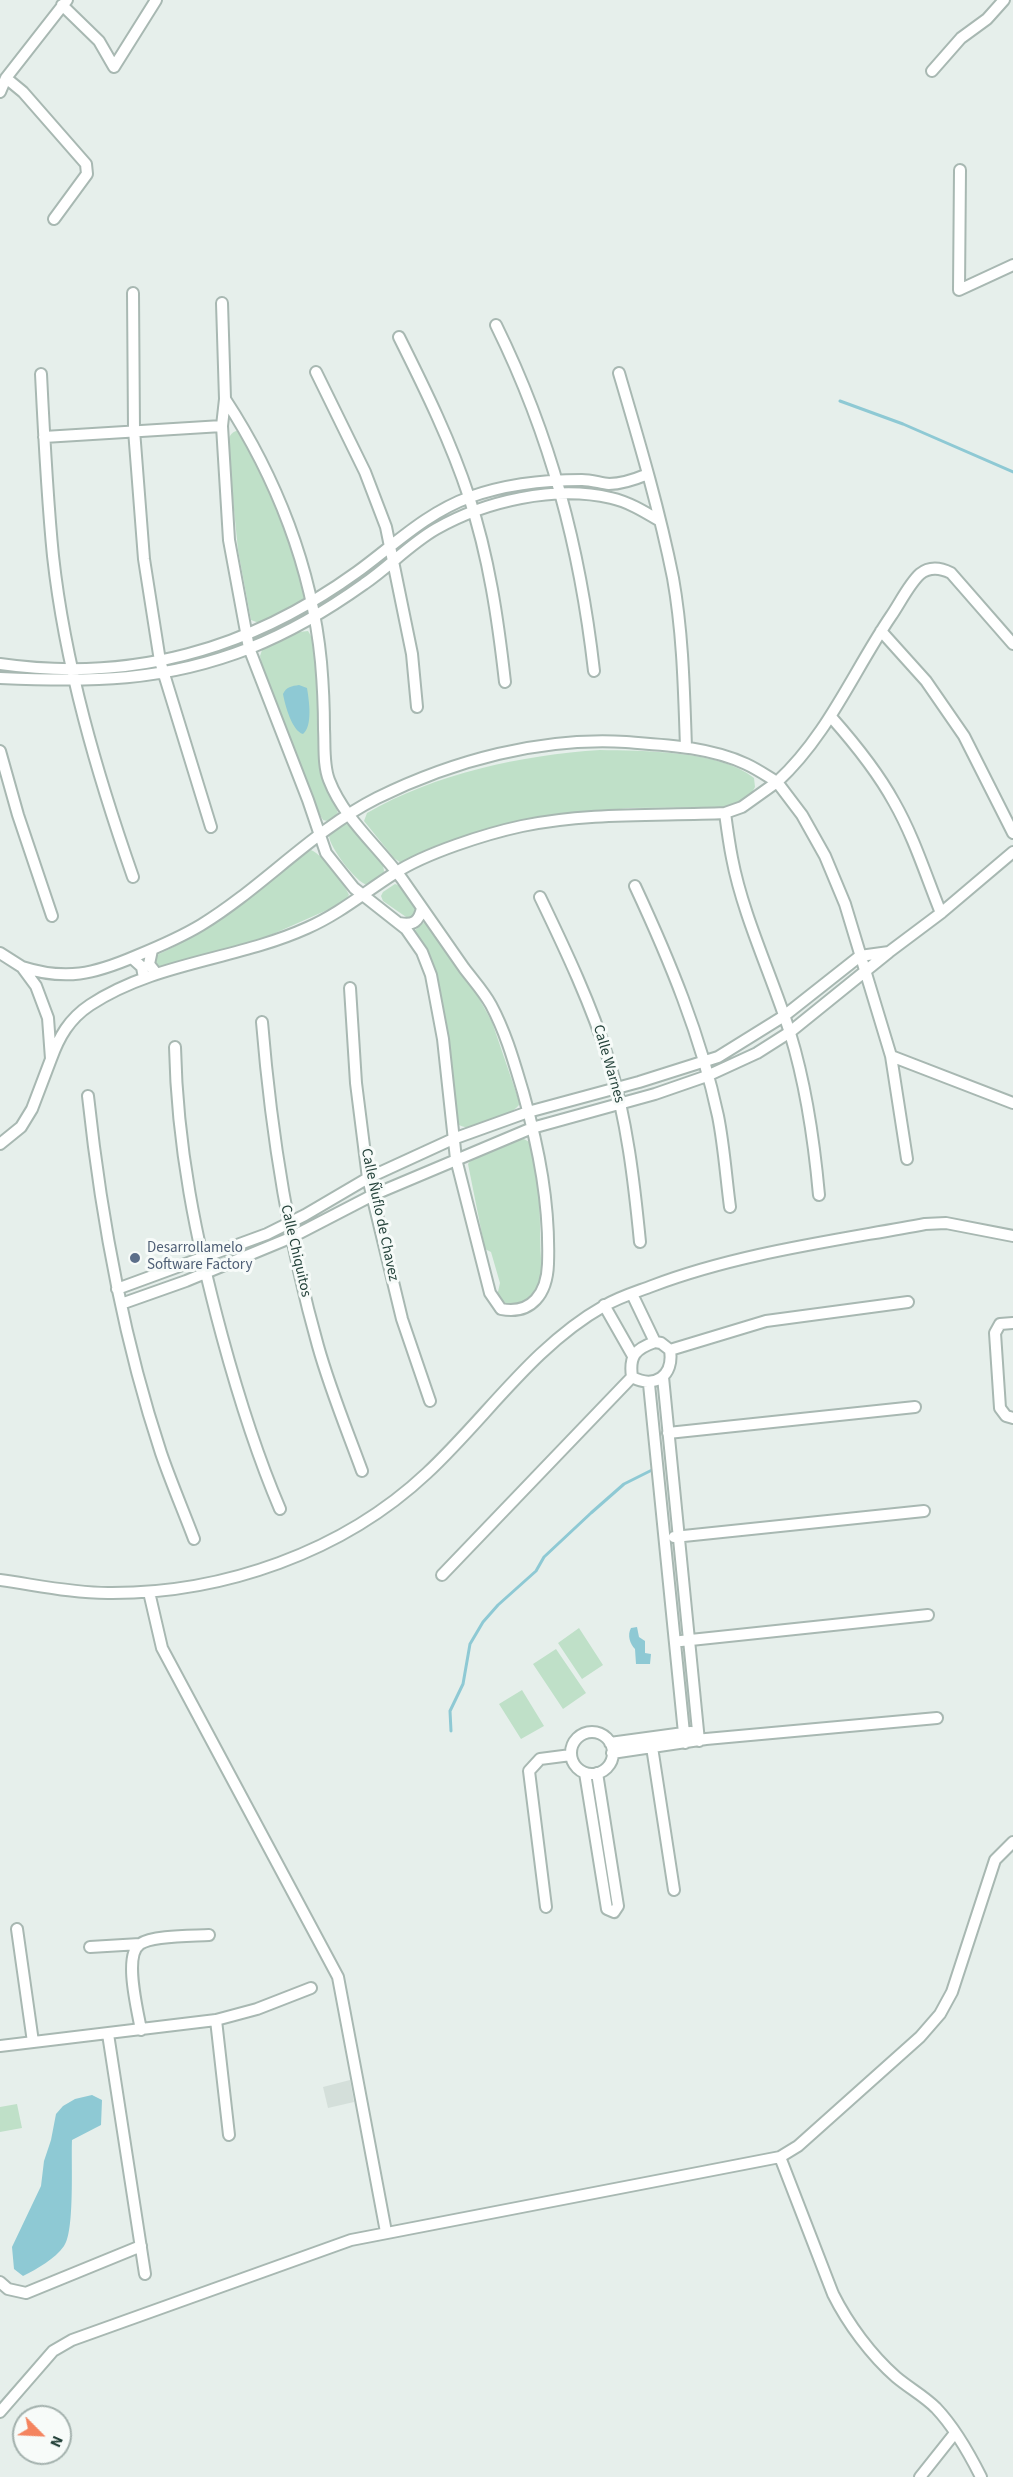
<!DOCTYPE html>
<meta charset="utf-8">
<style>
body{margin:0}
#map{position:relative;width:1013px;height:2477px;overflow:hidden;background:#e6efeb;font-family:"Source Sans 3",sans-serif}
canvas{display:block}
.north{position:absolute;left:12px;top:2405px;width:60px;height:60px;box-sizing:border-box;background:#f7fbf9;border:2px solid #a3b1ad;border-radius:50%;rotate:114deg;font-size:16px;font-weight:700;line-height:24px;text-align:center;color:#24423a}
.north::after{content:'';display:block;margin:auto;width:21px;height:27px;background:#f4845f;clip-path:polygon(50% 0,100% 100%,50% 72%,0 100%)}
</style>
<div id="map">
<canvas width="1013" height="2477"></canvas>
<div class="north">N</div>
</div>
<script>
const ctx = document.querySelector('canvas').getContext('2d');
ctx.lineJoin = 'round';
function fillPath(path, color) { ctx.fillStyle = color; ctx.fill(path, 'evenodd'); }
function trace(path, color, width, dash) { ctx.strokeStyle = color; ctx.lineWidth = width; ctx.lineCap = dash ? 'butt' : 'round'; ctx.setLineDash(dash || []); ctx.stroke(path); }
function write(font, color, halo, rows, align = 'center') {
  ctx.font = font + ' "Source Sans 3",sans-serif'; ctx.lineWidth = 6; ctx.setLineDash([]); ctx.textBaseline = 'middle'; ctx.strokeStyle = halo; ctx.fillStyle = color; for (const [text, x, y, turn = 0] of rows) {
    ctx.save(); ctx.translate(x, y); ctx.rotate((+turn || 0) * Math.PI / 180); ctx.textAlign = isNaN(turn) ? turn : align; if (halo) ctx.strokeText(text, 0, 0); ctx.fillText(text, 0, 0); ctx.restore();
  }
}
fillPath(new Path2D(`
 M350,2080L354,2102L328,2108L323,2087Z`), '#d4dfda');
fillPath(new Path2D(`
 M236,431H239C265,463 299,558 305,600L298,605L259,623L251,620L238,550L228,449C228,441 228,434 236,431Z
 M308,631C324,652 315,743 322,775C325,788 334,800 338,813C335,821 331,822 323,820L320,815L263,671L260,656L263,647L299,632Z
 M600,750C643,751 719,750 754,778L755,787L750,796L729,807L629,808L534,818L503,825L467,836L401,863L394,858L364,821L367,813C434,774 522,755 600,750Z
 M346,824C349,825 352,826 355,828C364,834 385,861 384,872L367,885C356,882 330,848 329,836L335,830Z
 M311,850C324,856 343,881 349,895L343,903L264,938L160,968L155,966L152,959L157,955C214,929 260,886 311,850Z
 M395,884C406,888 417,902 419,914L409,919L383,901L381,896L383,892Z
 M426,921L475,991L492,1022L520,1104C508,1118 477,1134 459,1125L455,1119L415,930Z
 M524,1139L531,1143C542,1181 539,1219 541,1258C541,1268 545,1274 541,1284C535,1298 522,1305 508,1305L497,1296L500,1283L491,1252L485,1249L468,1164C475,1153 510,1140 524,1139Z
 M579,1628L603,1665L582,1679L558,1643Z
 M556,1649L586,1693L563,1709L533,1664Z
 M522,1690L544,1726L521,1739L499,1704Z
 M17,2104L22,2128L0,2132V2107Z`), '#bfe0c8');
fillPath(new Path2D(`
 M299,685L307,688C309,700 313,726 303,734C292,731 285,705 283,694C286,687 292,686 299,685Z
 M637,1627L639,1637L645,1641V1653L651,1654L650,1664H636L635,1649C630,1644 627,1635 631,1628Z
 M92,2095L102,2100L101,2125L72,2140C71,2161 75,2232 64,2246C55,2259 37,2269 23,2276L14,2269L12,2247L41,2186L44,2161L51,2140L56,2114L63,2106L75,2099Z`), '#8ec9d4');
trace(new Path2D(`
 M840,401L903,424L1013,472
 M451,1731L450,1711L463,1684L470,1644L483,1622L498,1605L536,1571L544,1557L591,1513L624,1484L652,1470`), '#8ec9d4', 3);
const minor = new Path2D(`
 M62,5L99,41L114,67L156,0
 M932,71L961,38L987,19L1004,0
 M6,78L23,92L86,164L87,174L54,219
 M0,92L6,78L67,0
 M960,170L959,290L1013,265
 M133,293L134,430L144,559L160,661L211,827
 M222,303L225,399L222,426L229,540L249,648L308,800L326,853L354,888L406,929L422,952L431,975L443,1039L456,1159L490,1293L501,1309C532,1315 547,1293 548,1264C550,1205 539,1149 523,1092C514,1062 506,1033 491,1005C484,992 473,980 464,968C443,938 423,909 402,879C378,846 344,819 329,780C323,765 325,745 324,729C324,707 323,685 321,662C312,568 276,477 225,399
 M496,325C551,437 580,548 594,671
 M399,337C425,389 451,442 469,497C489,557 498,620 505,682
 M316,372L365,472L386,527L412,654L417,707
 M619,373C639,441 659,508 673,578C683,634 684,691 686,747
 M41,374C44,435 47,496 53,556C65,665 97,774 133,877
 M44,437L222,426
 M881,631L926,681L964,736L1013,833
 M0,664C132,683 249,650 357,572C394,545 426,513 470,497C506,484 544,480 582,480C591,480 600,483 609,484C623,484 636,479 648,474
 M0,678C91,682 163,682 250,648C290,632 329,609 364,584C389,567 410,544 436,529C485,501 555,485 611,498C629,502 645,512 660,521
 M832,718C855,744 877,771 894,802C914,837 926,876 941,913
 M0,751L18,815L52,916
 M725,813C727,828 729,843 732,858C743,916 772,976 790,1033C806,1085 814,1140 819,1195
 M635,886C669,959 701,1036 718,1116C724,1146 726,1177 730,1207
 M540,897C566,951 591,1004 609,1061C627,1120 634,1181 640,1242
 M399,923C414,926 419,921 422,908
 M152,950L149,964L156,973
 M889,952L941,913L1013,852
 M0,953L22,967L36,986L48,1018L51,1059L32,1109L21,1127L0,1144
 M132,958L142,967L144,978
 M22,967C66,981 94,974 136,956C158,947 181,937 201,925C263,887 312,831 377,798C454,760 541,737 626,742C666,745 709,747 746,764C757,769 767,776 777,782L742,807L725,813C658,816 589,812 522,826C485,834 426,853 395,873C365,892 339,914 307,928C236,960 155,962 90,1005C69,1019 59,1037 51,1059
 M350,988L356,1083L368,1178L402,1319L430,1401
 M262,1022C271,1132 288,1240 318,1346C330,1389 347,1430 362,1471
 M175,1047C177,1146 196,1240 222,1336C238,1395 256,1453 280,1509
 M891,1056L1013,1103
 M88,1096C101,1217 123,1338 161,1453C171,1482 183,1510 194,1539
 M907,1159L891,1056L845,904L825,856L802,815L777,782C828,735 853,672 891,616C900,603 909,584 920,574C930,566 941,568 951,573L1013,644
 M117,1289L267,1234L305,1215L368,1178L453,1139L528,1112L639,1082L718,1057L784,1016L860,956L889,952L790,1032L757,1053L707,1076L655,1094L532,1128L373,1195L290,1238L186,1281L121,1304
 M632,1294L655,1342
 M604,1305L633,1356
 M1013,1323L1000,1324L995,1333L1000,1408L1006,1416L1013,1418
 M655,1342L661,1343L670,1350C674,1376 655,1389 632,1377C629,1356 635,1349 655,1342Z
 M670,1350L766,1321L908,1302
 M663,1377L699,1741
 M649,1384L685,1743
 M668,1433L915,1407
 M674,1537L924,1511
 M442,1575L632,1377
 M0,1580C36,1585 72,1593 108,1593C223,1594 343,1552 427,1473C486,1418 533,1346 604,1306C619,1297 636,1292 652,1286C739,1253 834,1241 925,1224L946,1223L1013,1236
 M149,1592L162,1648L338,1977L386,2232
 M681,1641L928,1615
 M571 1753a21 21 0 1 1 42 0a21 21 0 1 1-42 0Z
 M610,1743L691,1732
 M652,1747L674,1890
 M612,1753L706,1739L937,1718
 M585,1773L607,1909L614,1912L618,1906L597,1773
 M546,1907L529,1771L540,1759L571,1755
 M17,1929L33,2042
 M90,1947L140,1944
 M216,2020L229,2135
 M141,2030C138,2012 123,1955 140,1944C153,1935 193,1936 209,1935
 M108,2034L145,2274
 M0,2046L216,2020L257,2009L311,1988
 M780,2157L833,2294C848,2324 871,2355 896,2377C909,2388 924,2396 936,2408C954,2427 969,2453 981,2477
 M0,2282L8,2289L26,2293L141,2246
 M0,2412L53,2351L72,2340L351,2240L780,2157L798,2146L920,2037L940,2014L952,1992L995,1860L1013,1842
 M920,2477L955,2433`);
trace(minor, '#a8b8b2', 14);
trace(minor, '#fff', 10);
for (const [x, y, r, color] of [
 [135,1258,6,"#5c6f8a"]
]) { const dot = new Path2D(); dot.arc(x, y, r, 0, 2 * Math.PI); ctx.fillStyle = color; ctx.fill(dot); trace(dot, '#f7fbf9', 2); }
write('15px', '#24423a', '#f7fbf9', [
 ["Calle Warnes",608,1064,74],
 ["Calle Ñuflo de Chavez",379,1215,78],
 ["Calle Chiquitos",295,1251,77]
]);
write('15px', '#4e5e75', '#f7fbf9', [
 ["Desarrollamelo",147,1249],
 ["Software Factory",147,1266]
], 'left');
</script>
